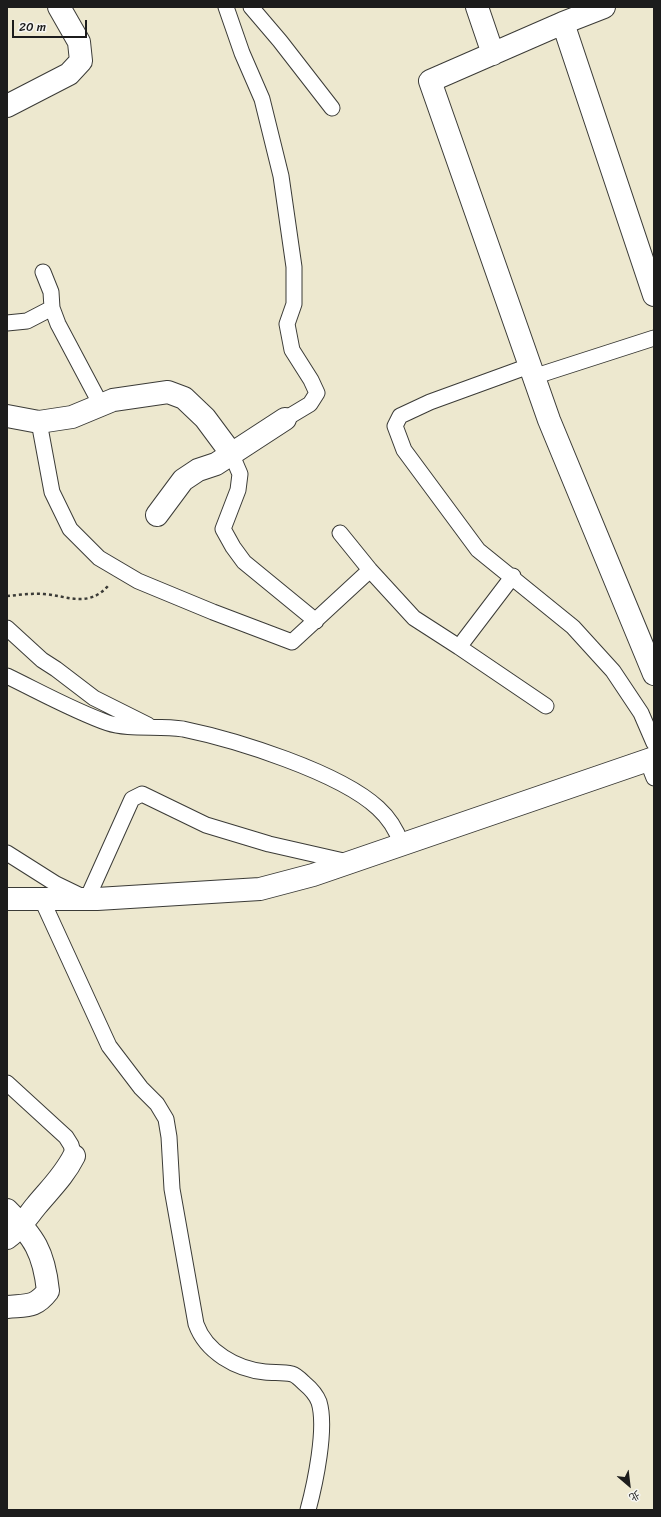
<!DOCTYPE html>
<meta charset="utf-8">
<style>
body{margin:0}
#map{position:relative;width:661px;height:1517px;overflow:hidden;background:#ede8cf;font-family:Sriracha,"LXGW WenKai TC",sans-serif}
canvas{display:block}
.frame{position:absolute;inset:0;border:8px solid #1c1c1c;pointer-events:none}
.north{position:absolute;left:609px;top:1465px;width:40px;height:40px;-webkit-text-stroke:3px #f6f6f2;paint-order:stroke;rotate:152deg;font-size:11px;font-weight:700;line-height:16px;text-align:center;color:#1c1c1c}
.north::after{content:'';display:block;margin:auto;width:14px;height:18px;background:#1c1c1c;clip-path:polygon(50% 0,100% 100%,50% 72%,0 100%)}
.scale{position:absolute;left:12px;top:20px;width:75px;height:18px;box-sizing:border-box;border:2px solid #1c1c1c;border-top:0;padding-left:5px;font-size:12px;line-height:14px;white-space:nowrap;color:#1c1c1c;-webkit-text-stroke:3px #f6f6f2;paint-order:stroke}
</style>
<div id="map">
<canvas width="661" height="1517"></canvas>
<div class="frame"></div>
<div class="north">北</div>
<div class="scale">20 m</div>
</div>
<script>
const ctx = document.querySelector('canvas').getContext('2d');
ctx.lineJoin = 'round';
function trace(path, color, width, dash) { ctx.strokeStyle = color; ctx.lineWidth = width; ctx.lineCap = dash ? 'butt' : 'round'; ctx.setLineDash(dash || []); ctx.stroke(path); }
const service = new Path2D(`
 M226,7L242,53L262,99L281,176L294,267V304L287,324L292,350L311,380L317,393L310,404L285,419
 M251,7L280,41L332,108
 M43,272L51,292L52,308L58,324L101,405
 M7,323L27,321L52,308
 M529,366L430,402L400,416L395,426L404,450L478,550L573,627L613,671L641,713L654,743
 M533,377L654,338
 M39,422L52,492L70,529L99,558L138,581L213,612L292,642L370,570
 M231,453L240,474L238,490L223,529L233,547L244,562L316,621
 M340,533L370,570L414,618L459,647
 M513,576L459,647L546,706
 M7,628L42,660L56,669L94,698L148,725
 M7,676C40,692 74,711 108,723C129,730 160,725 183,729C236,740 339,772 378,808C389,818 396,829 401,843
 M647,760L654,778
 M7,853L56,884L87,899L132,799L142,794L206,825L269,844L348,862
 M42,900L109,1046L141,1088L157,1104L166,1119L169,1137L172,1189L196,1324C206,1352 236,1369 265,1372C274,1373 283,1372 292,1374C296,1375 301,1380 304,1383C310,1388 316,1394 319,1402C327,1428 315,1484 308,1510
 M7,1083L66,1137L71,1145L74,1156`);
const minor = new Path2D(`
 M477,7L493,54
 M604,7L563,23L430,81L549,420L654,674
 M563,23L654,295
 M7,106L69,74L81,61L79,42L59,7
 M7,416L39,422L72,417L113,400L168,392L184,398L205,418L231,453
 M157,515L183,480L198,470L216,464L285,419
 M7,899H97L260,889L313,875L654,758
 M7,1210C34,1237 44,1252 48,1291C35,1308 27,1305 7,1307
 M7,1238C19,1230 27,1217 36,1206C50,1189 64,1176 74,1156`);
trace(service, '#3b3b37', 17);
trace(minor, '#3b3b37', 24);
trace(new Path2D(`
 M7,596C19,595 32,593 44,594C68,596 88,608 108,586`), '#3b3b37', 2.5, [3, 3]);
trace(service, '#fff', 15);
trace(minor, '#fff', 22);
</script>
